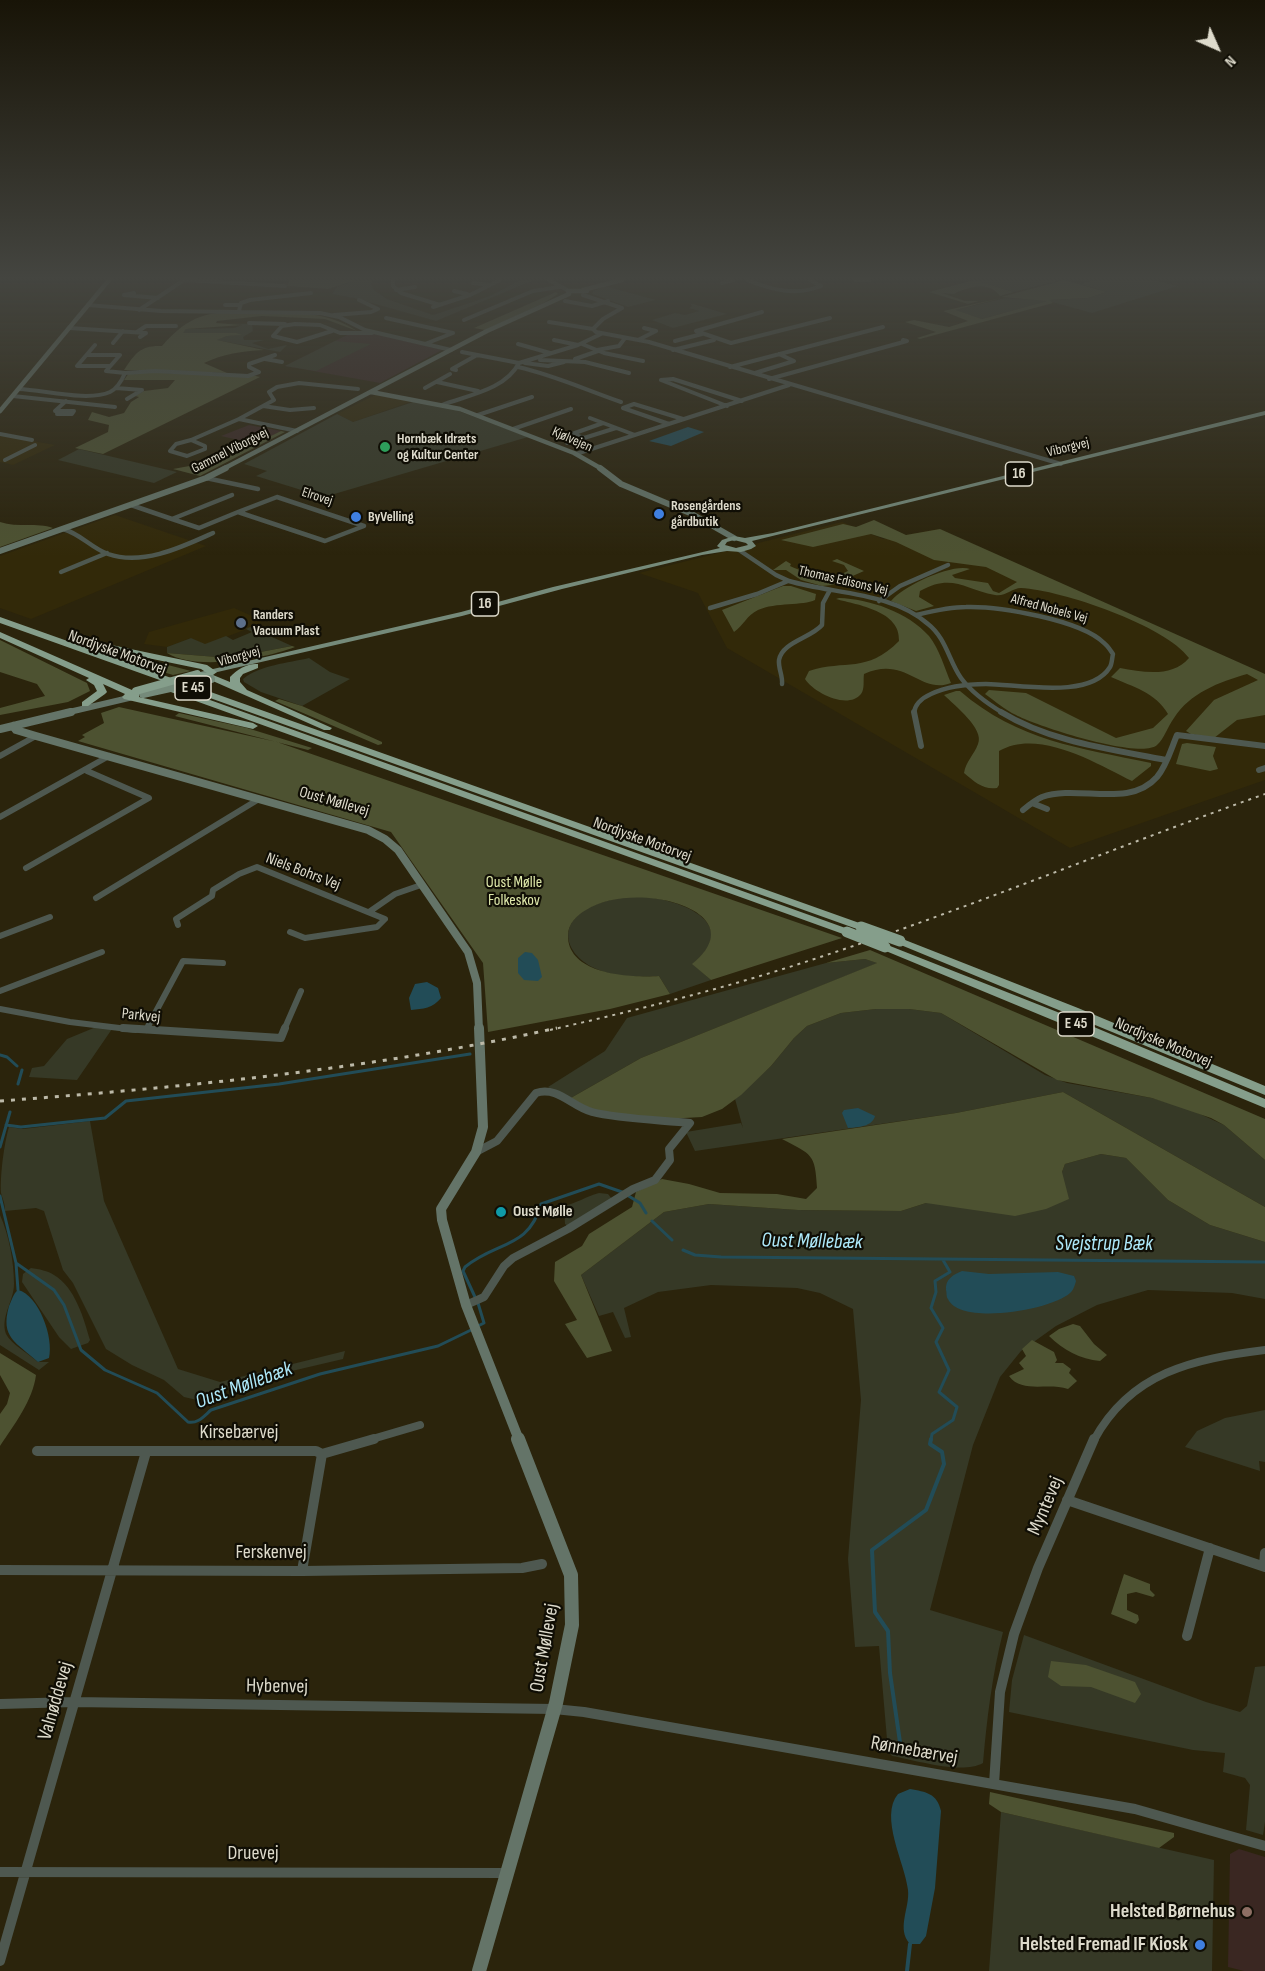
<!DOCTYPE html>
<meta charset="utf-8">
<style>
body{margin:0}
#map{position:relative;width:1265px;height:1971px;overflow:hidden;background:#2b240c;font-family:"Sofia Sans Condensed",sans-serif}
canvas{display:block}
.north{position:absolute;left:1187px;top:18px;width:60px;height:60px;-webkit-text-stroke:4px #100e05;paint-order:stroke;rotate:135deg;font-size:16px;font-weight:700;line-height:24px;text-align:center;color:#dddacb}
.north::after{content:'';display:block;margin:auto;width:21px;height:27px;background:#dddacb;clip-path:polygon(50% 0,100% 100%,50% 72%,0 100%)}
</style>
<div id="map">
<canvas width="1265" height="1971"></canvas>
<div class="north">N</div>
</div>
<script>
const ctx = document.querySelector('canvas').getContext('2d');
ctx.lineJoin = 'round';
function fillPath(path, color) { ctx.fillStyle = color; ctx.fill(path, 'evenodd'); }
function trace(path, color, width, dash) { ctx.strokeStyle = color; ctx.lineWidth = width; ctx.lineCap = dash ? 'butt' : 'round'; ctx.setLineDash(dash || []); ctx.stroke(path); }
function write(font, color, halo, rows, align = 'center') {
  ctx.font = font + ' "Sofia Sans Condensed",sans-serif'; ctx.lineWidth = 4.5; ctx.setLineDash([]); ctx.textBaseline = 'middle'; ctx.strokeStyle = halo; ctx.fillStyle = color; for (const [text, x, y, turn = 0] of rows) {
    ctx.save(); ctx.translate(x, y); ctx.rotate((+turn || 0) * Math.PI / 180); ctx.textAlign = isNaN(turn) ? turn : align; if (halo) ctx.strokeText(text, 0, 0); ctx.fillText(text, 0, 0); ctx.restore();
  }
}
fillPath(new Path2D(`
 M375,395L413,401L353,422L337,414Z
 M0,435L55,445L13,465L0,462Z
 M115,515L206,546L31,619L0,608V556Z
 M842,522L883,539L939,529L1265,678V780L1070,848L727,648L698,593L639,573Z
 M234,608L261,620L260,624L205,645L191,638L167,647L144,644L149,632Z`), '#322909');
fillPath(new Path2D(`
 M376,334L442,350L380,383L285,366L347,335Z
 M249,425L281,431L256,444L221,436Z
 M1239,1849L1265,1857V1971H1244L1228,1967L1230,1854Z`), '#3a2722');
fillPath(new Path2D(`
 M356,280H372L371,285L374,290L387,299L433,315L490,296L520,280H534L436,321L354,298L332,294L337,287Z
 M974,280H1061L1014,292Z
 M1097,280H1153L1178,286L1092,313L1048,301L982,319L955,310L1005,298L1051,300L1088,298L1107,292L1080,284Z
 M605,286L656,300L628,307L592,294L593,291Z
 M690,303L727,314L673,328L652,320L675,313L685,315L699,311L689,308L692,306Z
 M239,324H252L253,331L243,337L244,340H264L252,343L268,349L287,345L280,352L216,340L227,336H239L182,333L186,329L234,328L242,325Z
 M335,341L371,344L316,371L285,366Z
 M416,401L456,410L528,437L324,497L256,476L267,471L244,464L337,414L353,422Z
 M79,449L177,472L154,483L58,460Z
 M250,627L292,646L229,658L167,653V647L191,638L205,644L226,636L233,640L252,632L246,629Z
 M309,658L330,672L350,679L302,706L261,692L244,682L243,679C260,665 288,663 309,658Z
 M633,896C669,896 747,919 693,964L711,980L670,994L659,976C638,977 618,978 599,970C568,958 554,927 588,908C601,901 617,898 633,896Z
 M865,959L878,963L641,1058L569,1099L548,1087L605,1051L627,1018L826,963Z
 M876,1009H909L941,1013L1045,1075L1067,1083L1152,1098L1187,1108L1224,1125L1265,1160V1207L1063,1092L956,1113L695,1151L686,1132L741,1123L743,1128L735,1099L771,1066L794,1038L807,1026L841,1013Z
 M96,1027L112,1029L77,1080L29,1077L32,1068L44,1066L67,1039Z
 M90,1121L104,1201L178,1369L220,1382L345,1351L343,1359L245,1382L197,1400L184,1397L164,1380L132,1365L106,1349L73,1283L63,1270L44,1211L36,1208L5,1211C5,1203 3,1200 1,1193C0,1176 4,1144 9,1127L23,1129Z
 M1101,1154L1126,1158L1168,1200L1210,1225L1265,1242V1299L1232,1293L1148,1290L1097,1305L1056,1326L1021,1351L1000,1377L973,1445L930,1610L1003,1632C992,1676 987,1718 983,1763C962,1775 915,1760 892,1756L888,1751L879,1646L855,1647L848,1559L861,1400L853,1309L820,1293L797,1288L711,1285L658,1292L624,1308L631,1337L625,1338L613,1312L599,1316L581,1275L664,1212L709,1204L798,1210L901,1211L926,1203L1062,1172L1065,1164Z
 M599,1193L608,1194L612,1199L568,1226L565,1224L564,1206C577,1203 585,1197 599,1193Z
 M0,1215C9,1235 14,1262 14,1284C14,1301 0,1317 6,1334C11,1344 29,1354 38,1362H49L39,1370L0,1345Z
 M31,1268C39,1269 48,1271 54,1275C75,1287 84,1319 90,1340L88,1343L71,1349L59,1337L22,1282L23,1274Z
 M1265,1410V1462L1259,1461L1260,1471L1185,1447L1197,1431L1225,1418Z
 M1024,1635L1206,1702L1240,1712L1247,1706L1255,1667L1265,1666V1822L1263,1835L1246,1830L1250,1785L1245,1778L1223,1772L1225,1753L1193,1750L1009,1712L1012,1680Z
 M1001,1812L1214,1860L1212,1971H989Z`), '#363926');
fillPath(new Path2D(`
 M290,280H356L328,289L287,286Z
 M974,280L1014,292L1000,296C988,280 966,288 954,294L942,293L965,301H979L968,304L929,292Z
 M1064,280L1107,292L1088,298L1049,300L1053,303L920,339L917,338L936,332L905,322L914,320L949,327L968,321L943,311L1001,298L956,310L982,319L1047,301L1001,297Z
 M556,292L558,294L542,304L485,330L474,328Z
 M267,312C302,314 326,311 357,331L325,319L262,316L217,321L216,323L243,325L186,329L183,333H236L242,335L227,336L217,340L264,350C242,351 223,354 204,363L227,373L124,370C135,353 141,345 162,346C197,306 218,313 267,312Z
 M134,372L256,376L260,377L103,454L75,448L108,432L109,425L88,420L92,412L109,417L124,413L131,402L139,397L135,396L144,391L168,388L175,380H124L129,373Z
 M281,431L285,432L200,476L173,469L222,460Z
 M874,520L906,535L940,529L1265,674V715L1237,720L1214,738L1191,734L1186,731L1214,700L1258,680L1247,674C1219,682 1190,693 1174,718C1168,726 1164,739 1157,745C1141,760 1036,726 1016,715C1005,710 995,701 985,694L989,690L1026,693L1116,738L1153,728L1168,714C1155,692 1133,687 1111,677L1120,668C1143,672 1172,678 1189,658C1165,625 1061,590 1021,588C1012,588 1005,597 995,595C964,589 952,573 920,591L919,597L934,606L916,611L891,601C903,586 952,563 970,569L952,575L955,578L988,583L993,591L999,593L1017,582L986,567L934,560L896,542L871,534L813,547L781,540L843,524L856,527Z
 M0,522C18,528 37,522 53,528L0,547Z
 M837,559L864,571L832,585L822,586L801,580L786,570H773L786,561L791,564L790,566C808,574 830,581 848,571L844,565L832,561Z
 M783,586H791L816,594L815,600C803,606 776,602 758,610C747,615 743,626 734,632L722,610Z
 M839,598C869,599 908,612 929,636C939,648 945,669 951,683C920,695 906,655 864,674C863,680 865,689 861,694C848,710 814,693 805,679L809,671C846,659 866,674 899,641C901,611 858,605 836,599Z
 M0,640L87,683L90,691L68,702L0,715V708L45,696L37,684L0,672Z
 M292,646L295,647C264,659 195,671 167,653L229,658Z
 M141,658L191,671L173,675L137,664V659Z
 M956,691H960C1018,741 1080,748 1151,763V766L1132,781C1096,763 1038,728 999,751V785L997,788C983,790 975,782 964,773C966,761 974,755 978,744C985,729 954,705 944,695Z
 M279,699L302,706L382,742V744L378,745L275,701Z
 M119,707L277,742L842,938L711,980L692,964C758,911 635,878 586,910C577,915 568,924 568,935C567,975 632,978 659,976L670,994L610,1009L488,1032L483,963L391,832L78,741L85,737L82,735L104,723L101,713Z
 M179,713L247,728L312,748L308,750L175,716Z
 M1187,743L1216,747L1213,756L1218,769L1210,771L1176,764L1182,744Z
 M870,950L1265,1119V1160L1224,1125L1211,1118L1152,1098L1057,1080L941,1013L909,1009H876L841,1013L807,1026L794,1038L771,1066L741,1095L722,1109L702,1117L666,1119L600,1113L569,1099L641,1058L877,963L865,959L826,963Z
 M1063,1092L1265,1207V1242L1210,1225L1168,1200L1126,1158L1101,1154L1065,1164L1062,1172L1069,1199L1046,1209L1015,1216L926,1203L901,1211L798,1210L709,1204L664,1212L581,1275L612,1351L587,1358L565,1324L577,1320L554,1281L555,1262L582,1246L589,1234L632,1207L636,1192L662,1179L689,1184L720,1193L777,1194L806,1199L817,1188C815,1153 812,1155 782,1139L956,1113Z
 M1073,1324L1080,1326L1094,1344L1107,1355L1100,1361C1080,1359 1063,1350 1049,1336L1059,1329Z
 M1032,1340L1054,1352L1057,1360L1055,1363H1063L1071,1369L1069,1373L1077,1381L1068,1389C1048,1382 1022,1394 1009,1376L1024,1369L1019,1363L1026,1356L1022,1349Z
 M0,1353L36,1375C33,1400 14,1425 0,1446V1414L7,1404L10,1393L0,1375Z
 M1124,1574L1150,1584V1590L1155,1595L1153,1597L1136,1592L1127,1594V1610L1138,1615L1139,1620L1136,1624L1111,1614Z
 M1051,1661L1086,1665L1135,1682L1141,1694L1135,1703L1091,1687L1061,1686L1048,1677Z
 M990,1792L1174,1833V1837L1159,1848L1001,1812L989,1804Z`), '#4d5231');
fillPath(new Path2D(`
 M688,427L704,432L671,446L649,441Z
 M525,952L532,953L538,960L542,977L538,981L524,980L518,973V958Z
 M427,982L438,988L441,998C433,1008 423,1009 411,1010L409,998L415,984Z
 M858,1108L875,1116C872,1127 858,1127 848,1128L842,1113L844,1110Z
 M962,1271L989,1274L1058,1272L1074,1276L1076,1281C1075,1285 1073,1291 1070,1293C1052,1310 960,1326 948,1299C946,1297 947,1293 946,1290C945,1279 953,1275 962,1271Z
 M18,1290C39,1295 54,1338 49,1358L38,1362C16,1342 0,1338 9,1306C12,1300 13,1294 18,1290Z
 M910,1789C926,1792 937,1793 941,1811L935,1888L926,1936L920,1944H910C896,1929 910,1908 908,1890C905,1863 879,1817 898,1794Z`), '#224c57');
trace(new Path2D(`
 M0,1055L7,1057L17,1066
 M18,1084L22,1070
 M6,1125L21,1127L105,1118L126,1101L279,1084L470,1054
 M0,1147L10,1112
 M627,1195L640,1203L646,1213
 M0,1196L16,1263L54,1290L64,1305L81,1350L105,1370L157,1393L188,1422C198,1424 204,1416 211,1410L320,1374L438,1346L471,1330
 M652,1221L672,1240
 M683,1250L695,1255L721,1257L1265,1262
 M16,1263L18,1290
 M475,1297L463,1271L465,1267C496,1241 529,1249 541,1204L599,1184L622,1192
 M478,1303L484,1323L480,1325
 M931,1440L932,1434L953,1420L957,1407L939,1392L949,1370L936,1342L943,1328L931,1308L936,1292L935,1281L950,1272L943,1260`), '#224c57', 3);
trace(new Path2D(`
 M901,1749L890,1673L888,1631L875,1612L872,1550L926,1510L944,1464L942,1452L930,1444L931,1439
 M907,1971L910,1944`), '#224c57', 4);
trace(new Path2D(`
 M184,280L285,286
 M393,280V286L401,293L440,305
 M549,280L569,291
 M747,280C772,290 796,296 821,286L810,280
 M855,280H869
 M473,283L490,285
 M722,283L733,280
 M396,290L415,287
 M454,291L467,294
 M131,295L134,293L124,295L158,298
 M583,295L622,308L603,319L593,329L596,332L649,342L1061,464
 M565,301L592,306L608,301
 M88,305L161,311L320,313L339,317L365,330L451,350
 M225,305H240
 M433,307L470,295L500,280
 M139,310L184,280
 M239,311L241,303L250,300L311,293
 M762,312L696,331L731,343L830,318
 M334,315L371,312L378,309L359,300
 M386,318L453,333L425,344
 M464,320L533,291L559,287
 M549,322L593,329
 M249,323L285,324
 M69,328L146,333L140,337
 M332,331L297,342L273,336L282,326L295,324L320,325L340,333H372
 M137,332L146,326H176
 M554,340L578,345
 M638,340L656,331L644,328
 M675,341L702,334
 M113,343L123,331
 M518,344L550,353
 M582,344L604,353L643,361
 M95,345L77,366H109
 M597,350L619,346L625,338
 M673,350L714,340
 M462,352L519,363L578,345L601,334
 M265,359L282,362
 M575,359L598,351
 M540,360L585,362L629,373
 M525,363L548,366L564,362
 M518,367C554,375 586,390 621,402
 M730,367L883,327
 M456,370L452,369L477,355
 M125,373L155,371L248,376L259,372L249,367V364L275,355
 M755,373L794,361L779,354
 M769,379L907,341L903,340
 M437,382L478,391
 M116,388L142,390L127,399
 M425,388L450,374
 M19,389C44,390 88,402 110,392C118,388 122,380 125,373L106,371L120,355H88
 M13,396L115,407
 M442,405C468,395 505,390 519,363
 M263,406L290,410L314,408
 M727,406L661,380L673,379L742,401
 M59,411H74L72,414H57Z
 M59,411H55L66,401
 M478,415L532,397
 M590,418L635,435
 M603,423L572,434L584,438L616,428
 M669,424L623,408L634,404L683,419
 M513,429L571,409
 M297,431L239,419L274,400L269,392L277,387L299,383L358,389L348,388
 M0,434L32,440
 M556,439L572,434
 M191,440L205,446V449L187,456L170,451L176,444Z
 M191,440L239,419
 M567,443L584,438
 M576,454L789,385
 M5,460L35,445`), '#4e5850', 4);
trace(new Path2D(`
 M206,478L258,489
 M277,497L364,526L325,541L238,512Z
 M131,505L172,519L232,495
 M172,519L199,528L238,512
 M63,529C81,534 91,548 108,554C143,566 182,547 213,533
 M739,550L776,575L789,581C833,594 892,592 928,624C946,638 949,661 961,678C972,693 988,704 1003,713
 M61,572L107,553
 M879,601L900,586L948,565
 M710,608L757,594L788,581
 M782,684C783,676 778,668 779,660C782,642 811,638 822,625L823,603L830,590
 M914,713C915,703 922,698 931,694C948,686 967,684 986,684C1017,684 1090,700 1110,667C1112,664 1112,658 1113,654C1110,650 1108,646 1104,643C1081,620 999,606 966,607C949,607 933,611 916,615`), '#4e5850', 4.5);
trace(new Path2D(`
 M914,712L921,746
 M1001,712C1050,742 1110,749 1166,760
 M0,756L36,736
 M1259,770L1265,768
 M1032,803L1047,809
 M1023,810C1029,805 1035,800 1042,797C1078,784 1129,809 1157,777C1167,765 1171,749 1177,735L1265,746
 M0,817L109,756
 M26,868L149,798L87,771
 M96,898L259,799
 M369,912L395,894L421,885
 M178,925L176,919L212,896L213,890L239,874L257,867L385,919L377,927L305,938L290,932
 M0,936L50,917
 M0,991L102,952
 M0,1009L70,1022L136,1030
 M146,1030L183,961L223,963
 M284,1030L301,991`), '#4e5850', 6);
trace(new Path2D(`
 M123,1028L281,1038L285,1028
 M466,1305L484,1297L504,1266L513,1258L568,1229L633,1189L655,1180L670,1160L669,1149L690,1123C661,1120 619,1119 592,1112C572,1107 558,1086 536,1093L497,1141L476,1152
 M369,1440L420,1425
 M1094,1440C1131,1372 1193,1359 1265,1350`), '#4e5850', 8);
trace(new Path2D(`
 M37,1451H316L322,1454L302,1571
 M322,1454L374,1439
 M1067,1500L1265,1567
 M1264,1566L1265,1553
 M0,1570L302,1571L522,1568L542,1564
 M1187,1636L1210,1548
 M0,1704L74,1702L554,1709L584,1712L1135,1809L1265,1846
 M994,1784L1000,1692L1014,1634L1038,1568L1094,1439
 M0,1872L507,1873
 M0,1961L146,1452`), '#4e5850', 10);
trace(new Path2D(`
 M583,290L622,280
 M371,392L460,409L574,453L602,469
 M0,411L109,280
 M223,469L487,331L569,294L568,291H587`), '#647468', 4.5);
trace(new Path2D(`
 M600,468L621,484L690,513L734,538
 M0,551L206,478L226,468
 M65,713L133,697`), '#647468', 6);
trace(new Path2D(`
 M13,726L16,730L36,736L368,830L385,839L398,850L468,952L477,983L479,1030
 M0,729L71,712`), '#647468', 8);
trace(new Path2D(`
 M479,1028L483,1127L476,1152L441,1209L442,1220L466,1305L519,1440`), '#647468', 10);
trace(new Path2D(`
 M479,1971L556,1703L572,1625L571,1575L518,1439`), '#647468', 14);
fillPath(new Path2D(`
 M1265,411V415L752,541L756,546L751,549L741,552L727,551L702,555L562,589L462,616L200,676L196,674L200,672L461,612L553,587L720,548L717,546L722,540L734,536L745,538L773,533ZM734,540L746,543L748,545L736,548L725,545L727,542Z`), '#758a7a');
fillPath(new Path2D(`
 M0,617L865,925L867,927L861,930L857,929L0,623Z
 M0,632L132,690L139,689V697L253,723L258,726L253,729L124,699L122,697L125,694L103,684L107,692L105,694L88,706H82V702L97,691L94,685L86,680L89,678L0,638Z
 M78,638L207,665L217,672L213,675L230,682V677C237,669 248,663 258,664V668L243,674L240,678V682L247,690L332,728L330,730H324L206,678L194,676V672L207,673L201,669L75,643V639Z
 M171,686L851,930L853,932L851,934H843L168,691L166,689Z
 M900,938L1078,1008L1265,1086V1095L896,943L894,941L896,939Z
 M885,944L1075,1019L1265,1099V1108L881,949L879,947L881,945Z`), '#859e8b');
trace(new Path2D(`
 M550,1030C628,1012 706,993 783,969C946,918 1104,851 1265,794`), '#bcb9a8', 2, [3, 5]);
trace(new Path2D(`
 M0,1101C187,1087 374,1069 557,1028`), '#bcb9a8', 3, [4, 7]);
trace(new Path2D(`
 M143,694L211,679`), '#758a7a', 8);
trace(new Path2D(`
 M136,691L197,674`), '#859e8b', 8);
trace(new Path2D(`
 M861,927L900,941
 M847,932L885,947`), '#859e8b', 11);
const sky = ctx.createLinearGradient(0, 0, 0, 556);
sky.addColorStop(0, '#181407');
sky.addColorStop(0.5, '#444540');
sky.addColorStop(1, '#44454000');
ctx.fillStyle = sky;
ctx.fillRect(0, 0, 1265, 556);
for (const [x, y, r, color] of [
 [385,447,6,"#2e9e5b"],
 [659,514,6,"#3f7fe0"],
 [356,517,6,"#3f7fe0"],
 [241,623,6,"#5c6f8a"],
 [501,1212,6,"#0f9aa8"],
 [1247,1912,6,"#8d6e63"],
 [1200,1945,6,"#3f7fe0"]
]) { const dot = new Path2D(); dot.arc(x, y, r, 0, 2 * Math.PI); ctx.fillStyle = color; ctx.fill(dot); trace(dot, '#100e05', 2); }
write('bold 14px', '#dddacb', '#100e05', [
 ["Hornbæk Idræts",397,439],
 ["og Kultur Center",397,455],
 ["Rosengårdens",671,506],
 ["gårdbutik",671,522],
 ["ByVelling",368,517],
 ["Randers",253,615],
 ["Vacuum Plast",253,631]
], 'left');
write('14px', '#dddacb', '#100e05', [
 ["Kjølvejen",572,440,24],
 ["Viborgvej",1068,448,-14],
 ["Gammel Viborgvej",230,451,-27],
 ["Elrovej",317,497,18],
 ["Thomas Edisons Vej",843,581,13],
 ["Alfred Nobels Vej",1049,609,15],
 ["Viborgvej",239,657,-16]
]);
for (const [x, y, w] of [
 [1019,474,27],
 [485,604,27],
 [193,688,36],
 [1076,1024,36]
]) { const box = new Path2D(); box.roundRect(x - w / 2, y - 12, w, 24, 4.5); ctx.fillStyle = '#100e05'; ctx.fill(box); trace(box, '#dddacb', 1.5); }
write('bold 15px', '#dddacb', null, [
 ["16",1019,474],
 ["16",485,604],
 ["E 45",193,688],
 ["E 45",1076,1024]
]);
write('16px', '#dddacb', '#100e05', [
 ["Nordjyske Motorvej",117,653,20],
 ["Oust Møllevej",334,802,16],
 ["Nordjyske Motorvej",642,840,20],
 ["Niels Bohrs Vej",303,872,21],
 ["Parkvej",141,1016,6],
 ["Nordjyske Motorvej",1163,1043,23]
]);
write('16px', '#dee8aa', '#100e05', [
 ["Oust Mølle",514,883],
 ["Folkeskov",514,901]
]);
write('bold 16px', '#dddacb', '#100e05', [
 ["Oust Mølle",513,1212]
], 'left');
write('20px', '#dddacb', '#100e05', [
 ["Kirsebærvej",239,1433],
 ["Myntevej",1046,1506,-67],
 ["Ferskenvej",271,1553],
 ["Oust Møllevej",545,1648,-80],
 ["Hybenvej",277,1687,1],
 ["Valnøddevej",56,1701,-74],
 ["Rønnebærvej",914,1751,10],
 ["Druevej",253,1854]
]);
write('bold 20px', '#dddacb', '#100e05', [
 ["Helsted Børnehus",1235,1912],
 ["Helsted Fremad IF Kiosk",1188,1945]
], 'right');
write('italic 21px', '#aee9fa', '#100e05', [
 ["Oust Møllebæk",812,1242,1],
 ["Svejstrup Bæk",1104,1245],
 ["Oust Møllebæk",244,1386,-20]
]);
</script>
